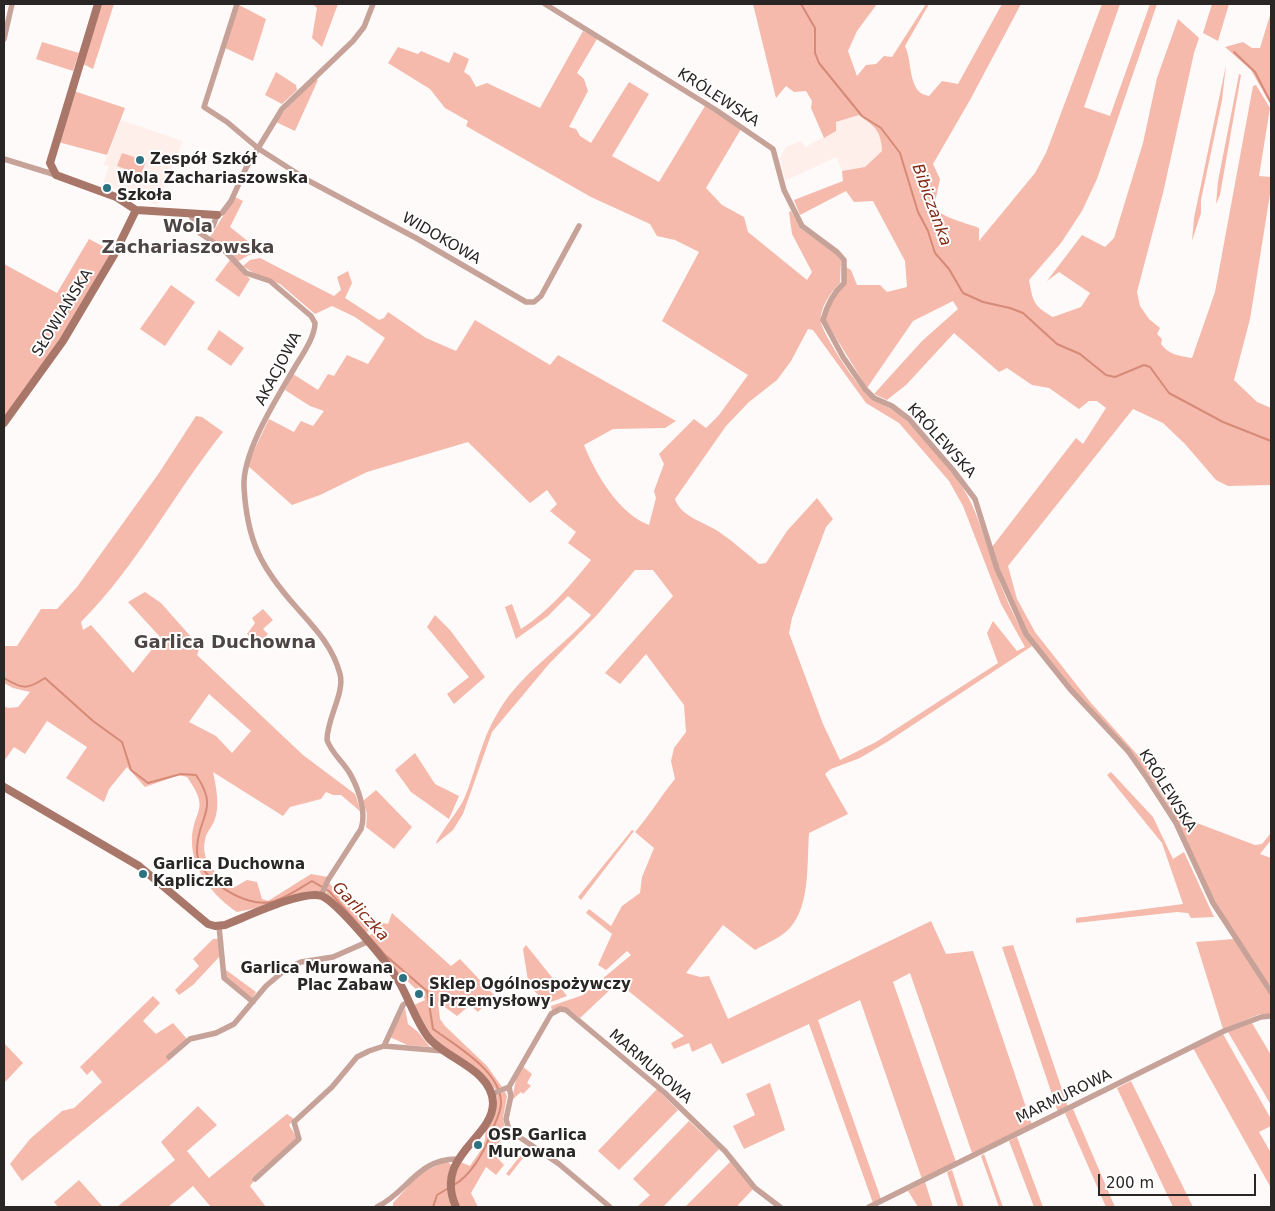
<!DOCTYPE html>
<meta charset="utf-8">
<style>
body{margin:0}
#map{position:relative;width:1275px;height:1211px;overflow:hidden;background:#fefaf9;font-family:"DejaVu Sans",sans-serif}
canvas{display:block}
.frame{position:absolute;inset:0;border:5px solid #292625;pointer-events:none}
.scale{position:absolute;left:1098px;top:1174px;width:158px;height:22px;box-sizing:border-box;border:2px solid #292625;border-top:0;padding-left:6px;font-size:15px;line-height:18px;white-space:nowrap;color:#292625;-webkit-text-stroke:4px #fff;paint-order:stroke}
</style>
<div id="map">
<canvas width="1275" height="1211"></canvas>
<div class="frame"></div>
<div class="scale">200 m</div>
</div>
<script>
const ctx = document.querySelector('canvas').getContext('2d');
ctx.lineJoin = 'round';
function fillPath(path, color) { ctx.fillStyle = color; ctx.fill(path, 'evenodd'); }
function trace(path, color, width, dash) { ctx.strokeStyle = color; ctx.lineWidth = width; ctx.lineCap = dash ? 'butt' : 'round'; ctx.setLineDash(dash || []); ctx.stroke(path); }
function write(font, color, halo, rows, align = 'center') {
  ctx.font = font + ' "DejaVu Sans",sans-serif'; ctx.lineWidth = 4; ctx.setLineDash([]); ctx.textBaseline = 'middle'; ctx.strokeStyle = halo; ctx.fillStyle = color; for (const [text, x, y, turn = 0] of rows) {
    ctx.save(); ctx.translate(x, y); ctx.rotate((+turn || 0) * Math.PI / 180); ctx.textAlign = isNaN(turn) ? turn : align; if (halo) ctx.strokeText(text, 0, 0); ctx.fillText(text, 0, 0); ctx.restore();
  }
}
fillPath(new Path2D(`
 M859,115L873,125L881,136L882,151L865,167L842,171L836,157L785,181L780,158L786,147L801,141L805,147L836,131V122Z
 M121,120L183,141L157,205L103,184L109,167L104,165Z`), '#feefeb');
fillPath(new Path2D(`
 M102,4H114L93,69L83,64Z
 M313,4H338L322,47L312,38L317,8Z
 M753,4H877L857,31L848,51L857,76L866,65L876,64L884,56L892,57L926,4H929L905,46C913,62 907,93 929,96L942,81L958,84L1002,4H1021L970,100L933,164L940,179L934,207C942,218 967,223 979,228V241L1035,173L1046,153L1102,4H1120L1084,107L1110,116L1150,4H1157L1097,179L1082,211L1061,243L1029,280C1033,301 1033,306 1053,317L1081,307L1090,293L1059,272L1047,281L1082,235L1105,247L1114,238L1143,143L1157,78L1178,19L1199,38L1194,53L1163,193L1137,292L1140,306L1149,319L1160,328L1157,334L1162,339L1161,344C1169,355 1180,356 1192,358L1215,292L1253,86L1256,85L1270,108L1259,176L1271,177V188L1250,319L1234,380L1257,402L1271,408V485L1228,486L1216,480L1185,444L1163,423L1133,409L1008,566L1017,599L1035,632L1091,703L1160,780L1181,817L1255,845L1262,844L1271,833V840L1260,854L1271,858V982L1269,985C1252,957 1232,931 1215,903C1194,866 1182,824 1157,788C1120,733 1067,689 1028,634C1015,615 999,571 992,547L1076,438L1083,444L1106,408L1097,401H1089L1079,409L1049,388L1032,385L1007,368L999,372L954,333L906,385L887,400L874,394L922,341L958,309L953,301L913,321L867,388L825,320C828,305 835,294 846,283V267L851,270L857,285H880L887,292L907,287L905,261L873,201L854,202L846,191L800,215L794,200L843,181L842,171L865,167L882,151C881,130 875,127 859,115L836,122V131L824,138L811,108L812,101L806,91L794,92L786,86L776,98Z
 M1212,4H1229L1218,41L1203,33Z
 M239,5L266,19L253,61L225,48Z
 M1271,12V105L1251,70L1225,47L1243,42L1252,48H1260Z
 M583,31L597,39L577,73L584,79L588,91L569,127L576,129L580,136L591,143L629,82L649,94L612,156L659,182L705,106L741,129L706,188L722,205L744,217L748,232L807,280L812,272L792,234L789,212L791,211L801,229L835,253L841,261L840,283C830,293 817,311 822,326C828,342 858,388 871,398C879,404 890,407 898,413C919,431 939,456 956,478C975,503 982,531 992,560C1002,590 1014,620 1032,646L887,742L860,758L831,769L825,774L848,814L809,833C807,861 810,901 793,924C785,936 767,943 755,950L723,925L686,973L700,977L709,976L728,1019L931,921L946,954L973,951L1032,1125L972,1153L910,973L893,982L956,1162L922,1179L860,1000L818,1020L881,1199L873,1203L809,1024L722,1064L711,1043L692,1052L689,1043L674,1049L671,1043L684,1036L615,980L609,982L613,987L580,1018L570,1010L552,1011L551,1006L583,995L631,955L627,951L606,970L598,965L612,934L586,913L589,909L611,926L622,906L640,893L642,877L654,848L635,832C650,815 660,797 675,779L671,761L674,748L686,732L684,705L646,654L620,684L605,673L673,596L653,570H635L597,615L549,664L492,732L463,814L453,830L436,844C437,837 459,810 464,799C476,771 481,740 497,714C520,673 561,649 591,615L568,596L548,616L516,639L505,607L512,604L521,629C549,611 570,586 591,560L568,543L576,532L550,511L557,504L547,490L530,503L468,442L367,472L320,495L292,505L247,465L269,419L294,432L301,421L313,426L324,411L310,406L285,390L293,374L318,390L328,374L334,376L347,355L368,364L385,338L355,317L332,306L315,314L280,284L255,274L243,266L250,260L260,258L334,296L341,290L337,277L348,271L352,283L345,298L379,320L384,318L388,312L426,338L456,351L475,320L550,365L558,355L676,421L665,428L613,429L584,445C595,473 619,514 649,525L656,498L654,491L664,464L659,454L694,419L706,428L719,415L748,375L662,321L699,252L675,240L657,236L650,224L591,197L466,126L468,121L445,108L430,89L388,63L398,47L418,54L421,51L449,63L454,52L469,59L464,72L470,76L476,87L487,83L540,108ZM808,329L813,330L866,403L899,423L949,481L963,506L1001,604L1025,647L1017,651L993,621L987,633L998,663L876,742L840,760L823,724L789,633L792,618L826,527L833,519L817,498L787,531L766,563L759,564C747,554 735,543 722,534C708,523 681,518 675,499L726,426L749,402L777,380L791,361Z
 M42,42L79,53L73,71L36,59Z
 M1226,65L1222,100L1201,200V213L1192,241L1194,218Z
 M276,72L296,85L297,90L282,104L265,95Z
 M1239,74L1241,75L1220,195L1216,204L1218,181Z
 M316,79L318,80L295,131L276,122L285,110Z
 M74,91L125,108L107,155L58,142Z
 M122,153L146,161L141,175L117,166Z
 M235,197L243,201L230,227L264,254L249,255L237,262L210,237Z
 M89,239L112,251L61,339L4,418V264L57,293Z
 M230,260L250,279L239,297L215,280Z
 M171,285L195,302L165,346L140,329Z
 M219,330L244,348L231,366L207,349Z
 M196,416L202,417L223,432C174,493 137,566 81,622L83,630L91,625L133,673L161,638L128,602L145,592L161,603L200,647L197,655L303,755L355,794L361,812L341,795H333L326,792L321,799L290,807L283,816L213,772C216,787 220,804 215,819C213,826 206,832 205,840C200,862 218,876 233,888L247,880L257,882L262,899L268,901L311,874L328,877L321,891L301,893L262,907L237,912C215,898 192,870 192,842C192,809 212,812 187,777L179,775L145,787L127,767L109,789L104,802L66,778L87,747L47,721L25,754L14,747L4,761V706L8,708L18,707L30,692L13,688L4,683V646H17L41,609H57L77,587L159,473ZM209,694L251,731L232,753L216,736L189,722Z
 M263,609L273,620L263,629L268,634L257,645L247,634L255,623L252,618Z
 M435,615L450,630L485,677L454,704L447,694L469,677L427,627Z
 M415,753L435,784L459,796L449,819L411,792L395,770Z
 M1111,772L1153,817L1173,859L1184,852L1214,917L1191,918L1188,913L1177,912L1076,923V918L1183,904L1162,843L1107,775Z
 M376,790L412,827L394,849L366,827L367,814L363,801Z
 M632,830L634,831L581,900L578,897Z
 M329,883L371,929L364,934L328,896L326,892Z
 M392,913L451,966L460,959L494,995L478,1012L470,1005L457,1016L438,1002L440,1019L445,1026L487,1066L502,1087L496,1090C477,1068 459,1059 438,1042C427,1032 420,1018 414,1005L425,1000L419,987L416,989L396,971L367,938L383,923L388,924Z
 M213,939H220V956L193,985L179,995L175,990L199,966L193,959Z
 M1234,939L1271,995V1014H1260L1223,1029L1196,942Z
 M526,945L567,996L551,1002L545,1001L531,988L528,981L523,949Z
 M1013,945L1068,1107L1058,1112L1002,947Z
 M226,970L256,992L252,999L225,976Z
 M153,996L160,1003L143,1021L156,1034L173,1023L187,1039L168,1057L170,1060L22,1181L10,1164L30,1139L62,1111L74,1108L102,1082L92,1070L87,1075L80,1067Z
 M405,1008L408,1024L418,1032L430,1047L407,1045L390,1037Z
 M1252,1023L1271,1055V1105L1228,1032Z
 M1223,1034L1271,1119V1126L1259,1132L1271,1153V1188L1193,1048Z
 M4,1043L23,1063L4,1083Z
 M522,1066L532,1074L527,1083L531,1086L523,1094L521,1092L512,1100L516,1079Z
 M1131,1081L1193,1207H1173L1117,1088Z
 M770,1083L785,1130L744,1149L733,1126L755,1115L746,1094Z
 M657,1089L678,1110L619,1170L598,1151Z
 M505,1092L507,1096L503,1118L505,1129L494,1154L504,1165L496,1175L486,1167L471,1193L478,1207H393V1203L420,1173L447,1161L457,1170L460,1162L470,1166L481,1150L485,1140L486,1128L495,1107L496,1095Z
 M198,1106L217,1125L187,1151L209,1178L287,1114L294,1119L289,1125L297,1138L295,1141L252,1178L254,1181L250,1186L266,1207H211L193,1186L168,1207H117L175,1160L161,1142Z
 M1073,1109L1115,1207H1106L1065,1113Z
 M689,1121L719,1149L663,1207H637L650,1195L633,1179Z
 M1017,1137L1043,1207H1034L1009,1141Z
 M527,1147L530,1149L509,1176L506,1174Z
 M984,1154L1003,1207H999L981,1156Z
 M731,1161L754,1188L738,1205L740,1207H685Z
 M952,1170L964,1207H958L947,1172Z
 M79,1180L103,1207H58L54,1202Z
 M925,1182L933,1207H918L908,1191Z`), '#f5baab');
trace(new Path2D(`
 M801,4L815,28V53L819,63L862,116L881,128L900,153L918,212L928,231L935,253L949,269L963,293L983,302L1010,308L1023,313L1057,344L1080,354L1106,375L1115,377L1144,365L1150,367L1169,393L1223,422L1271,441
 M1234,52L1255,72L1271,103
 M4,678C22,689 27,690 45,678L93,721L122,742L131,770L148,783L181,774L196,775C221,811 196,817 197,852C198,879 246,908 271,902C285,899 300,888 312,881L329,891L385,955L427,991L433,1029C456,1046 501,1071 501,1103C501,1114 493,1126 490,1136C483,1154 470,1176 454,1185
 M433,1207L437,1195L447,1189`), '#d68a77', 2);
trace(new Path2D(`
 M237,4L204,107L227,122L259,149L309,181L416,238L526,302H534L541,296L579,226
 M545,4L716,110L773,149L784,190L802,226L837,252L844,260V283C833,293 827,305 823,320L843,357L865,389L874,398L892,406L909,419L953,470L975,499L997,569L1026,634L1070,689L1128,751L1147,778L1176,823L1213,903L1271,992
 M4,39L12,4
 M4,159L56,175
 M190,214L200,233L223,249L246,273L270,281L311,316L315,323C315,337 302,355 295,367C277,398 242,452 244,487C247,541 261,568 297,608C315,628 333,647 340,674C345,693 327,718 327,740C331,752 342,761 349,772C358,787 367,812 361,829L328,880L321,896
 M197,225L208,229L213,226L217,215L222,213L231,201L246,168L282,109L353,41L364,27L373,4
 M219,926L224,978L253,1002
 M384,1046L403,1005L409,1001
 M169,1057L190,1039L216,1033L234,1024L266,986L286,969L301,962L333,957L367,942
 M509,1087L511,1096L506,1119L509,1130L559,1164L610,1207
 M492,1094L509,1087L551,1014L560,1009L566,1010L665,1093L725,1151L755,1188L780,1207
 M255,1179L299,1139L294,1122L332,1087L357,1057L369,1051L384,1046L443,1051
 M377,1207C408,1192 417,1159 457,1159
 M869,1207L1224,1031L1261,1017L1271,1016`), '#c6a299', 5.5);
trace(new Path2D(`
 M98,4L50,163L56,175L116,197L136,210
 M136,210L217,215
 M4,423L63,341L114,255L136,210
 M4,787L139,866L208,924L215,926L225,925C244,918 303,889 322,896C338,903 388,963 398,980C409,998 415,1020 428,1037C445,1059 492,1069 493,1103C493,1139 433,1155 456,1207`), '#a9776a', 8);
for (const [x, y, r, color] of [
 [140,160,5,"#2d7281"],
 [107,188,5,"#2d7281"],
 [143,874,5,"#2d7281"],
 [403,978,5,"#2d7281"],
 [419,994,5,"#2d7281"],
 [478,1145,5,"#2d7281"]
]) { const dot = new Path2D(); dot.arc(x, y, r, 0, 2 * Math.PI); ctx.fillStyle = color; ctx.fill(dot); trace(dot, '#fff', 2); }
write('15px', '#292625', '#fff', [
 ["KRÓLEWSKA",718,98,33],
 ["WIDOKOWA",441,239,30],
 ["SŁOWIAŃSKA",63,313,-58],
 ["AKACJOWA",279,369,-62],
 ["KRÓLEWSKA",941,441,48],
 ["KRÓLEWSKA",1167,791,58],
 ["MARMUROWA",650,1067,41],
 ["MARMUROWA",1064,1097,-26]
]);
write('bold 15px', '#292625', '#fff', [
 ["Zespół Szkół",150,160],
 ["Wola Zachariaszowska",117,179],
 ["Szkoła",117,196],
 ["Garlica Duchowna",153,865],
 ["Kapliczka",153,882],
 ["Garlica Murowana",393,969,"right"],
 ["Plac Zabaw",393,986,"right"],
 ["Sklep Ogólnospożywczy",429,985],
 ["i Przemysłowy",429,1002],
 ["OSP Garlica",488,1136],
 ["Murowana",488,1153]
], 'left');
write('italic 16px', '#832914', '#fff', [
 ["Bibiczanka",931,205,70],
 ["Garliczka",360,912,47]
]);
write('bold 18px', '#4e4644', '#fff', [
 ["Wola",188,227],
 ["Zachariaszowska",188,248],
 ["Garlica Duchowna",225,643]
]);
</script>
